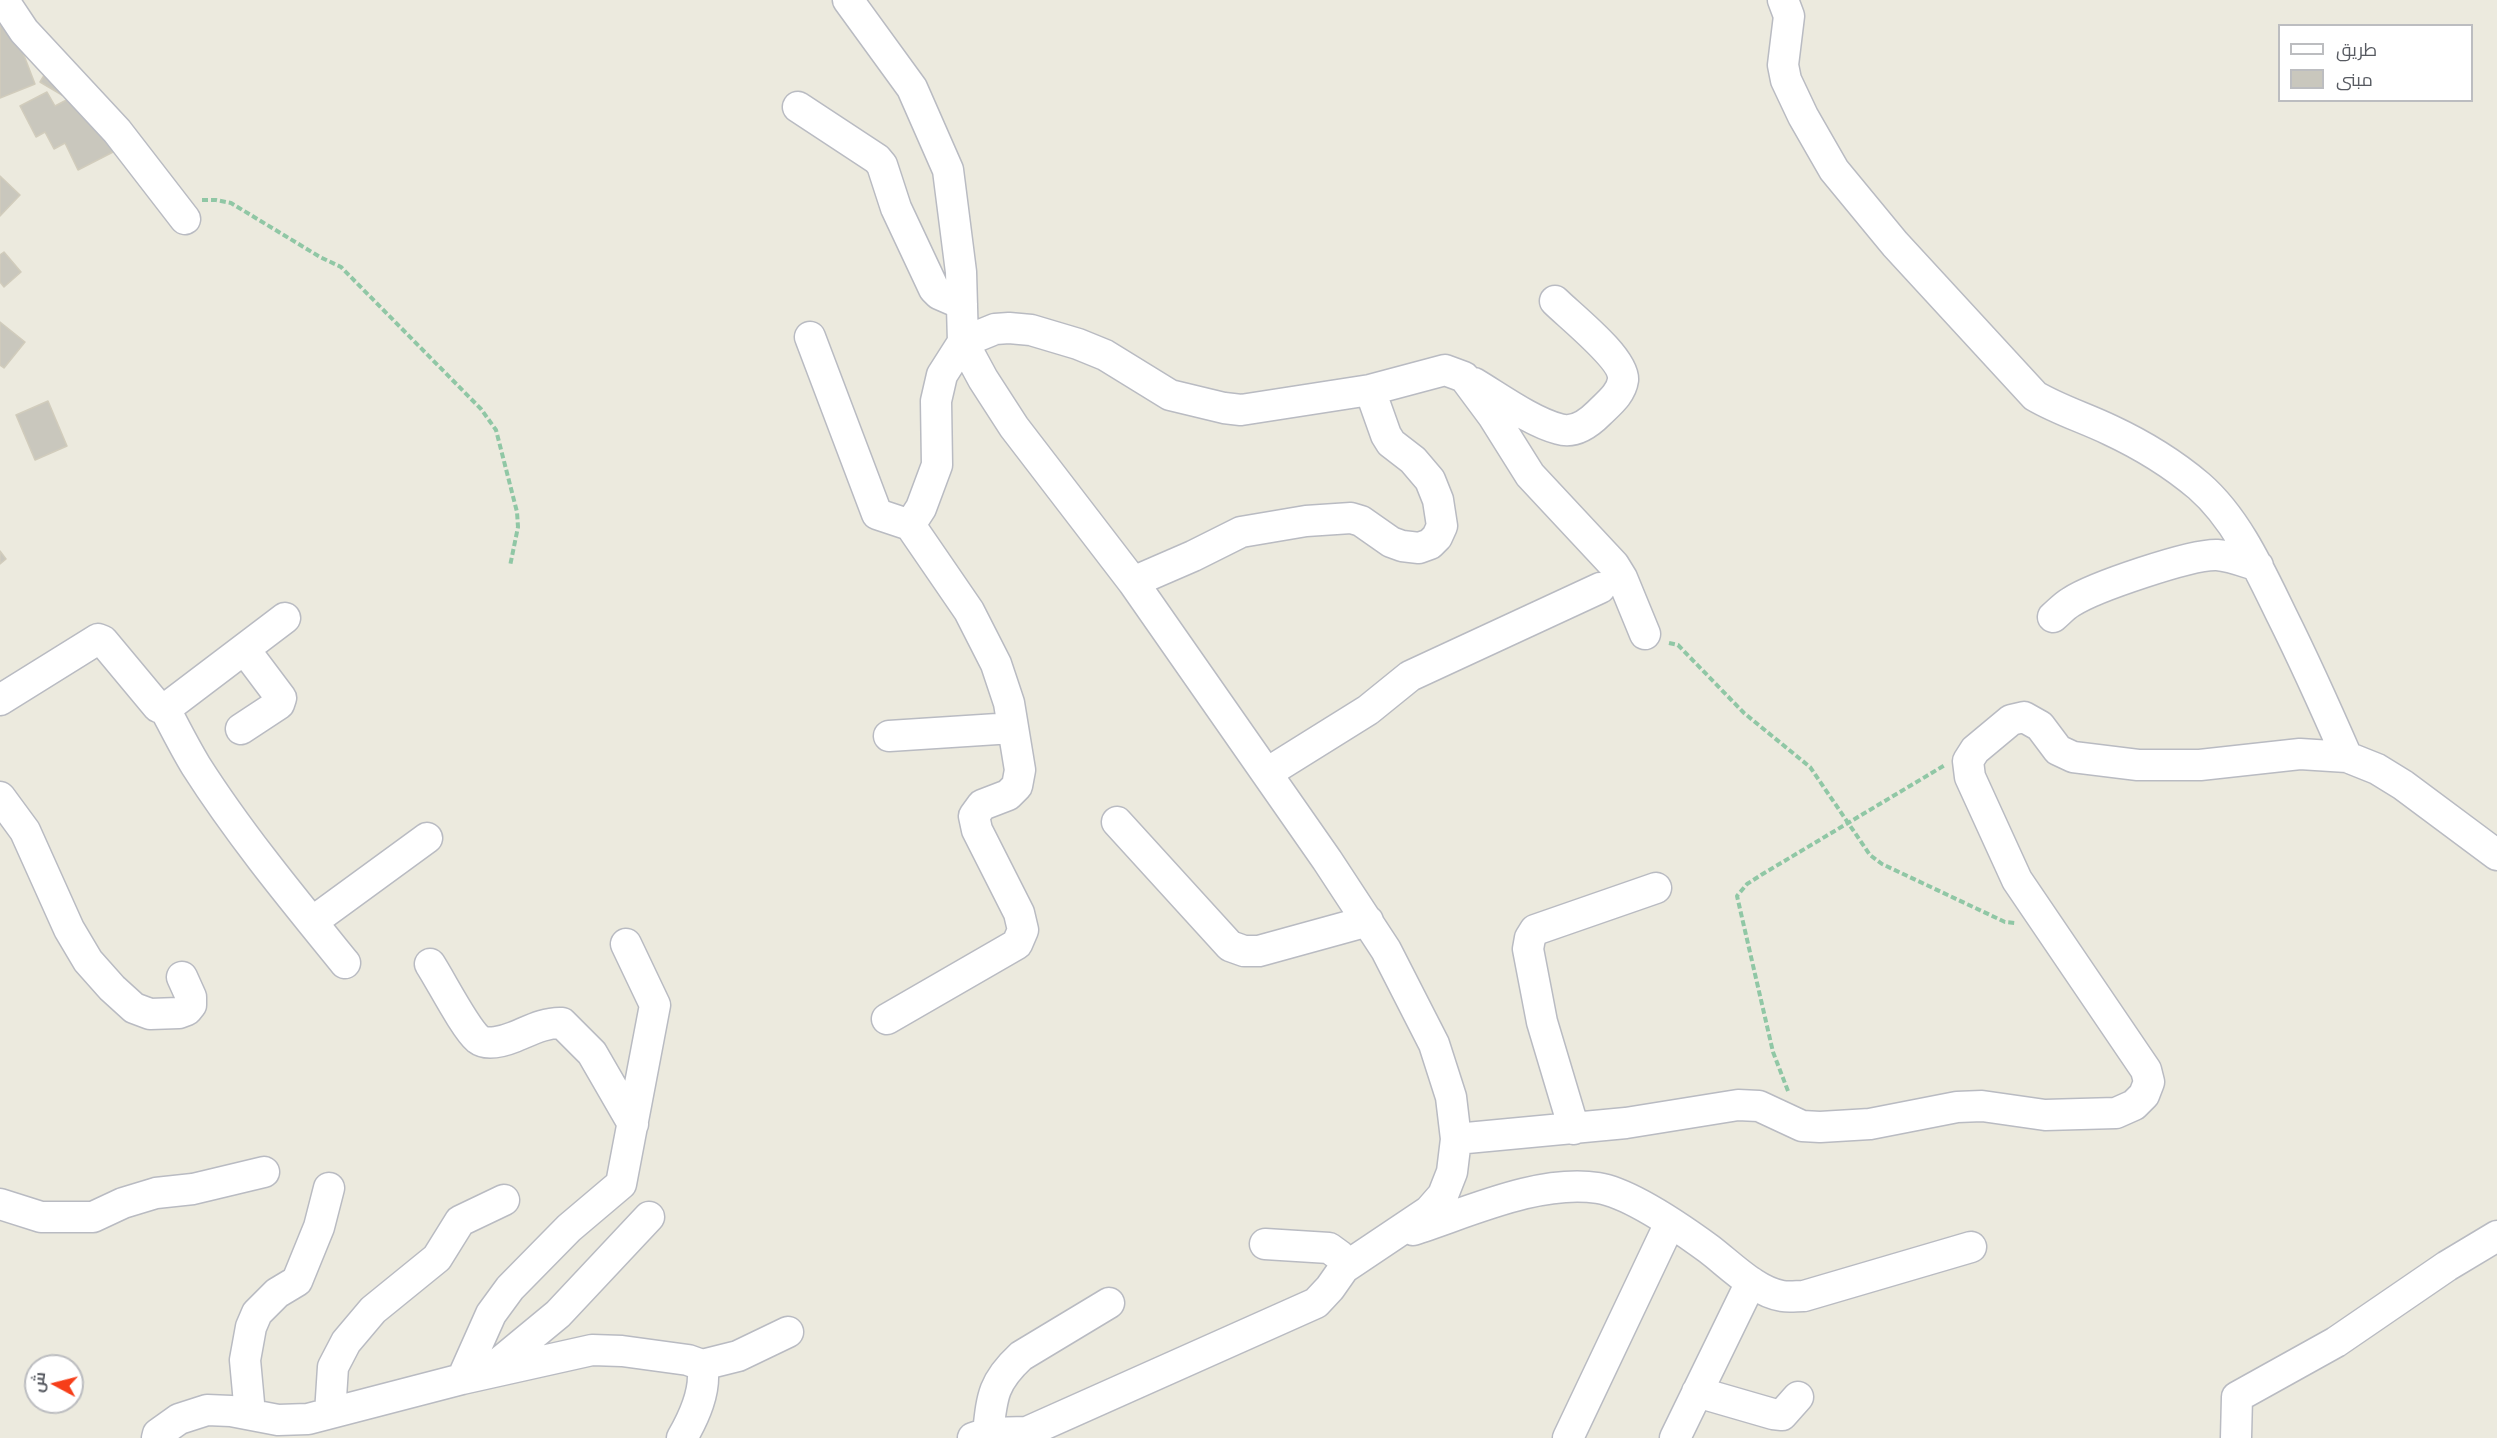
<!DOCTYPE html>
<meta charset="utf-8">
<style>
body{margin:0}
#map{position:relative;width:2497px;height:1438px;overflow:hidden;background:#eceade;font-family:Barlow,Cairo,sans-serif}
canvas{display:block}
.legend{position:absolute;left:2278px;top:24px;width:195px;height:78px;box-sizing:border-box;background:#fff;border:2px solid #bcbdc0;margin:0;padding:8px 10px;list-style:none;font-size:18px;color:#575a61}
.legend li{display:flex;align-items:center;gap:12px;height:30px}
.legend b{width:30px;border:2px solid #bcbdc0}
.north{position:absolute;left:24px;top:1354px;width:60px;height:60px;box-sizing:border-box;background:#fff;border:2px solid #bcbdc0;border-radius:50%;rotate:277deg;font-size:16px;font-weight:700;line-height:24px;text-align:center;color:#575a61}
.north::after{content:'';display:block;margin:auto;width:21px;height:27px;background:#f63e19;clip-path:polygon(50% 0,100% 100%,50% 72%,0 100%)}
</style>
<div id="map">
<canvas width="2497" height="1438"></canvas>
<ul class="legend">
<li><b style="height:8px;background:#fff"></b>طريق</li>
<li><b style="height:16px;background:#c9c7bd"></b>مبنى</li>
</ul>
<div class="north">ش</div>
</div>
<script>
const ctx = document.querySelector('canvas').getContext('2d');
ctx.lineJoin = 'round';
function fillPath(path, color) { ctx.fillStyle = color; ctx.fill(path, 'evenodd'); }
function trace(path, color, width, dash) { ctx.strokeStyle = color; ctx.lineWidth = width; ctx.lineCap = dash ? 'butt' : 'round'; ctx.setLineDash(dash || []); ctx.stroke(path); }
const building = new Path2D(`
 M3,21L8,35L15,32L35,84L0,98V23Z
 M48,69L69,82L62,95L40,82Z
 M47,92L55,106L76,95L115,151L78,170L65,143L54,149L45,132L36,137L20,106Z
 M0,176L20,195L0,216Z
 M4,252L21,272L4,287L0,282V255Z
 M0,322L25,342L4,368L0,365Z
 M48,401L67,446L35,460L16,415Z
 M0,551L6,559L0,564Z`);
fillPath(building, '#c9c7bd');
trace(building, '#d1ccbc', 1.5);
const minor = new Path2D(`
 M848,0L912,88L948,170L961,272L963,342L983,379L1014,427L1133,582L1327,860L1386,950L1434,1044L1451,1097L1456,1139L1452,1172L1443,1195L1429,1211L1344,1268L1330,1288L1316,1303L1027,1432L988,1433L973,1438
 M1783,0L1789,16L1783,65L1786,80L1803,116L1834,170L1895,244L2035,396C2059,410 2085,418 2110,430C2140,444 2173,464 2199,486C2237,519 2260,571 2282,616C2305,662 2326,709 2347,757L2377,769L2403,785L2497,855
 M4,1L24,31L117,131L185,219
 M798,107L877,159L882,165L896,208L934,289L939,294L962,304
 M810,337L877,514L910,525
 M1474,383C1499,398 1532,422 1559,429C1575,434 1589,423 1599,413C1609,403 1621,394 1623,380C1625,359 1570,316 1555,301
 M1133,582L1193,556L1241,532L1306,521L1351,518L1361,521L1391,542L1402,546L1419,548L1430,544L1437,537L1442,526L1438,500L1430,480L1413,460L1391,443L1386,435L1370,390
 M2053,617C2059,612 2064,606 2071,602C2094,587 2191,554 2217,555C2231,556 2245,562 2258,566
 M0,700L98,639L103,641L158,707L165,709L285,618
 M165,709C175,728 185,748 196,766C240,835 293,899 345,963
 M241,729L279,704L281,698L245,650
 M889,736L1013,728
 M1267,773L1368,710L1410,676L1600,588
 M0,797L25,831L69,929L88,961L112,988L134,1008L150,1014L179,1013L187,1010L191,1005V997L182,977
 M1117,822L1230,946L1244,951H1259L1368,921
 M312,922L427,838
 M430,964C441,981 465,1028 478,1039C487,1046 504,1041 514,1037C529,1031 545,1022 562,1023L592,1053L633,1124
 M887,1019L1017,944L1023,930L1019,913L977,830L974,816L982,805L1008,795L1017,786L1020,770L1009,703L996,664L969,611L910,525L921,508L937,465L936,401L942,375L963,342L995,329L1009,328L1031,330L1078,344L1105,355L1170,395L1224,408L1241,410L1370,390L1445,370L1464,377L1493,416L1530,475L1614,565L1622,578L1645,634
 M1574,1129L1542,1022L1528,949L1530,938L1535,930L1656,888
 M1456,1139L1626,1123L1738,1105L1759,1106L1802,1126L1820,1127L1870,1124L1957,1107L1982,1106L2045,1115L2116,1113L2134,1105L2144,1095L2149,1082L2146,1070L2017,880L1970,777L1968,761L1975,750L2011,720L2024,717L2040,726L2058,750L2073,757L2138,765H2200L2300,754L2347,757
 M0,1204L41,1217H93L123,1203L156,1193L193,1189L264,1172
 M1413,1230C1469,1212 1539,1179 1598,1188C1630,1193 1683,1230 1709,1249C1730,1265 1756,1292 1782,1296C1789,1297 1797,1296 1804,1296L1971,1247
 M1265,1244L1329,1248L1340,1256L1344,1268
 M702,1365L738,1356L788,1332
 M489,1371L558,1314L649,1217
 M462,1379L491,1314L510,1288L569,1228L621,1184L655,1005L626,944
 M1697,1392L1773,1414L1782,1415L1798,1397
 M330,1413L333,1367L346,1342L373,1310L437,1258L460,1221L504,1200
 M250,1414L245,1360L251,1327L257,1313L277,1293L297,1281L319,1227L329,1188
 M988,1433C992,1396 993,1382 1021,1356L1109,1303
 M157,1438L158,1434L179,1419L207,1410L231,1411L278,1420L308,1419L462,1379L592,1350L622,1351L688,1360L702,1365C707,1390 694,1417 682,1438
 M1568,1438L1670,1223
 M1675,1438L1751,1282
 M2236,1438L2237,1397L2336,1342L2447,1266L2497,1236`);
trace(minor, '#b9bbc2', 33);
trace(new Path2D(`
 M202,200H216L231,203L320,257L341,267L481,409L496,430L517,512L518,527L510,566
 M1669,643L1678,645L1744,713L1810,767L1870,855L1882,864L2005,922L2015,923
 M1788,1091L1773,1052L1737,896L1747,884L1761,875L1945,765`), '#90c7a5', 4, [6, 3]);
trace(minor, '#fff', 30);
</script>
